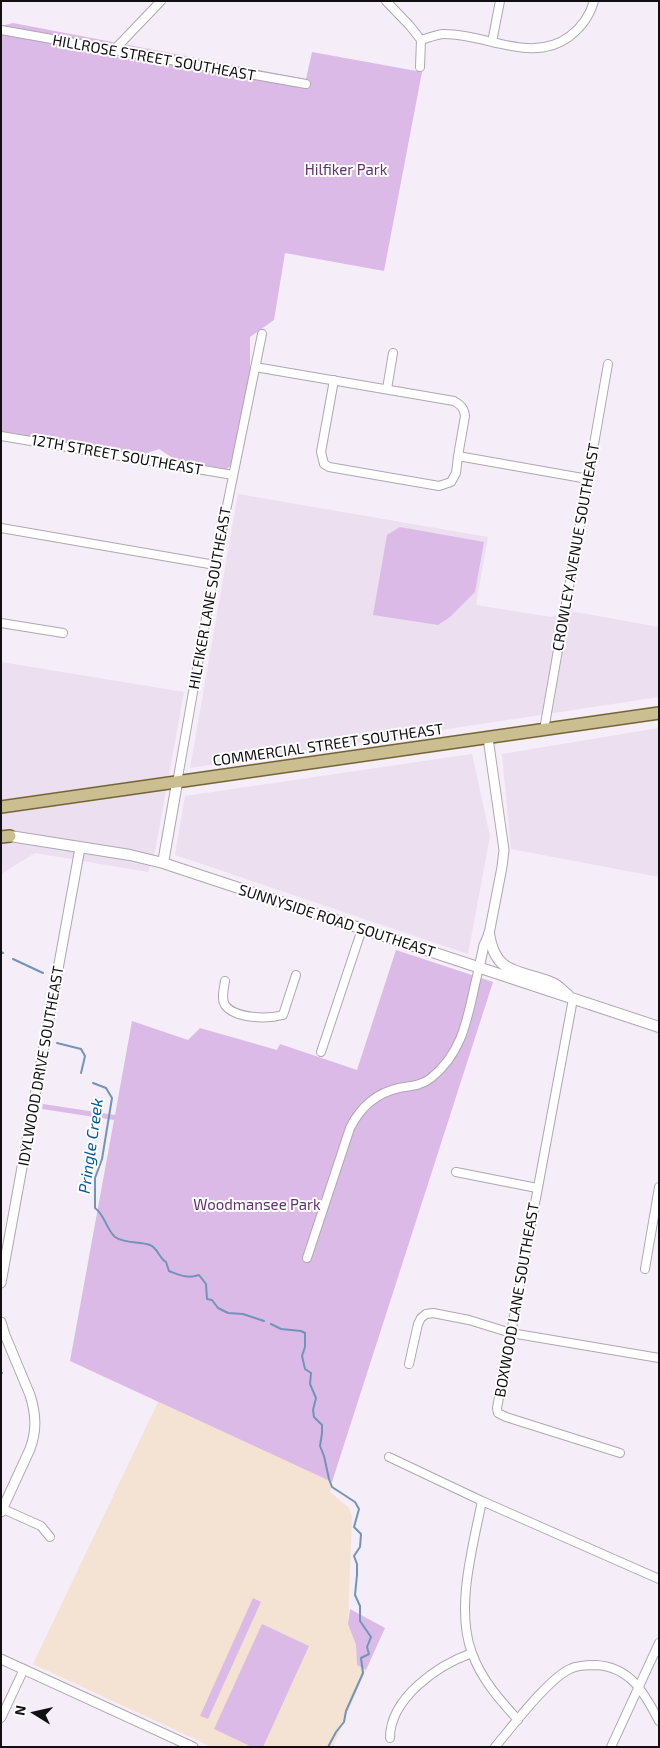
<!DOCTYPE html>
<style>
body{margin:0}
#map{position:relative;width:660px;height:1748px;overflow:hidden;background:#f5edf8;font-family:"Exo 2",sans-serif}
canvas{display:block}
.frame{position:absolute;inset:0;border:2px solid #120f13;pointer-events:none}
.north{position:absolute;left:10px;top:1688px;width:50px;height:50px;-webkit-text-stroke:4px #fff;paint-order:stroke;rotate:280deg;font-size:14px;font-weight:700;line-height:20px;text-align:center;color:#120f13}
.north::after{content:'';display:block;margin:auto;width:18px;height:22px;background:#120f13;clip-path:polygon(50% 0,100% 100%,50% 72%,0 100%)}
</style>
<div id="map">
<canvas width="660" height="1748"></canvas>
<div class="frame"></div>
<div class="north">N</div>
</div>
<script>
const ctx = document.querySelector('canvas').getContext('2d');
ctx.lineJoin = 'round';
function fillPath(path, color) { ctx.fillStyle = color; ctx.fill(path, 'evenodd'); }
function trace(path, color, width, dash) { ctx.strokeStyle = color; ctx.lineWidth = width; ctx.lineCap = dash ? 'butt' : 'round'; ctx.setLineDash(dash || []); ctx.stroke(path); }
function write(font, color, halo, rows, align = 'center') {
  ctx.font = font + ' "Exo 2",sans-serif'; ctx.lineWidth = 4; ctx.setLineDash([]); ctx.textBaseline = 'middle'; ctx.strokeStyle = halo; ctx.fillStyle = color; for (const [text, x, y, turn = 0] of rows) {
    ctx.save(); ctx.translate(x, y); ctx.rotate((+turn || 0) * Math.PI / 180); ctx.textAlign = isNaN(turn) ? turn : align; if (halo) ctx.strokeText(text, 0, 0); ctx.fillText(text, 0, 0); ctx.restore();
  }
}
fillPath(new Path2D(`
 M238,494L488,537L476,605L551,617L570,611L659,627V697L190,768Z
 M1,662L184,692L155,851L148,872L35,853L1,874Z
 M659,728V877L511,849L502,754Z
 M472,754L490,836L468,954L175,855L185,796Z`), '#ecdff0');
fillPath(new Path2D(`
 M158,1402L332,1482L330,1492L349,1508L352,1517L348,1624L356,1645L357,1665L366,1670L333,1747H212L33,1664Z`), '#f4e3d2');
fillPath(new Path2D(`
 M13,23L306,79L312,52L422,72L384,271L285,253L274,320L250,337V373L232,465L226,469L176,460L159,449L124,461L1,440V26Z
 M400,527L484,542L475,592L450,617L438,625L373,615L387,535Z
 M396,950L493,982L332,1482L70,1361L114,1120L42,1109L43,1104L115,1115L132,1021L188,1040L200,1028L277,1050L280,1044L357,1070Z
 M253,1598L261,1602L208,1719L200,1716Z
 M350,1609L385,1628L366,1670L357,1665L356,1645L348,1624Z
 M262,1624L309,1646L263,1747H252L214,1729Z`), '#dcbae7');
trace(new Path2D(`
 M1,952L3,953
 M13,959L43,973
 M57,1043L81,1049L85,1056L81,1073
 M93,1083L106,1088L112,1098L102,1159L95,1178V1208C105,1215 106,1229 115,1237C125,1244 140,1241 150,1245C158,1248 159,1258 166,1262L169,1271C180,1275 187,1279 199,1275L206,1284L207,1299L212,1300L218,1308L228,1313L243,1314L264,1321
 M271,1324L281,1329L301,1331L305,1333V1347L302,1356L305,1369L311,1373L310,1384L316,1398L313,1410L314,1417L322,1425V1433L320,1446L324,1456L329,1479L332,1487L355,1502L359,1509L354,1527L361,1534L360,1547L354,1556L357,1564V1575L355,1595L360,1606V1621L371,1637L367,1647L369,1654L361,1658L363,1673L346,1711L344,1722L336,1732L328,1747
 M1,1373H2`), '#7195b8', 2);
const minor = new Path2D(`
 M386,1L410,26L421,40L420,67
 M1,30L306,84
 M421,40C428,38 435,35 443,34C485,33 532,65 570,36C582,27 590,15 594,1
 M492,42L500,1
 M114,50L161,1
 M255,367L454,401C461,405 464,408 465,416L458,456L588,479
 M334,380L321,452L324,464L329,467L439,486L451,482L456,473L458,456
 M387,389L393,353
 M1,436L233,475
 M1,528L215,565
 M1,623L63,633
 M544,730L608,364
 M177,783L218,550L262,334
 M225,981C224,988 221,999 225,1005C235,1019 268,1019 283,1015L296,975
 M573,999L497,1408L498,1413L506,1417L620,1453
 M321,1052L362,929
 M456,1172L537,1188
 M307,1258L350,1128C360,1108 376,1093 399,1088C410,1086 421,1086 431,1078C467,1049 468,1009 479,968
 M645,1269L659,1187
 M409,1364L418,1324L421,1318L426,1314L433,1313L469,1320L511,1333L659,1358
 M389,1457L482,1501L659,1579
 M482,1501C473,1546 455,1609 472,1653C481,1679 500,1700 518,1720
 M3,1509L41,1526L50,1537
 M1,1718L24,1669
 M390,1738C390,1698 438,1665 472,1653
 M495,1747C511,1728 549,1678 570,1669C577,1665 588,1665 596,1665C631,1667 645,1694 659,1721
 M611,1747L659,1643`);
const tertiary = new Path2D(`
 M479,968L484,945L489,934L502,867L504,850L488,738
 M1,1283L80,848
 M1,1322L5,1335L30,1395C36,1414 37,1430 30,1449L1,1512
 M1,1659L193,1747`);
const secondary = new Path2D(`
 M10,836L130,855L163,863L659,1027
 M163,863L177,783
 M489,934C496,977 520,969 553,983C558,985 563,991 568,995`);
const primary = new Path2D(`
 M1,807L659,713
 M1,837L10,836`);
trace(minor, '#aea7b1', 10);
trace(tertiary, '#aea7b1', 11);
trace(secondary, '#aea7b1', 12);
trace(primary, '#746535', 14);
trace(minor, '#fff', 8);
trace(tertiary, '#fff', 9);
trace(secondary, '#fff', 10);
trace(primary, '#cbbe91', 11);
write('15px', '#120f13', '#fff', [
 ["HILLROSE STREET SOUTHEAST",154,58,10],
 ["12TH STREET SOUTHEAST",117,455,10],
 ["CROWLEY AVENUE SOUTHEAST",576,547,-80],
 ["HILFIKER LANE SOUTHEAST",210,598,-80],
 ["COMMERCIAL STREET SOUTHEAST",328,745,-8],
 ["SUNNYSIDE ROAD SOUTHEAST",337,921,18],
 ["IDYLWOOD DRIVE SOUTHEAST",41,1066,-80],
 ["BOXWOOD LANE SOUTHEAST",517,1300,-80]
]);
write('15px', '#623171', '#fff', [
 ["Hilfiker Park",346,170],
 ["Woodmansee Park",257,1205]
]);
write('italic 16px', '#025a93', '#fff', [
 ["Pringle Creek",91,1146,-82]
]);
</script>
